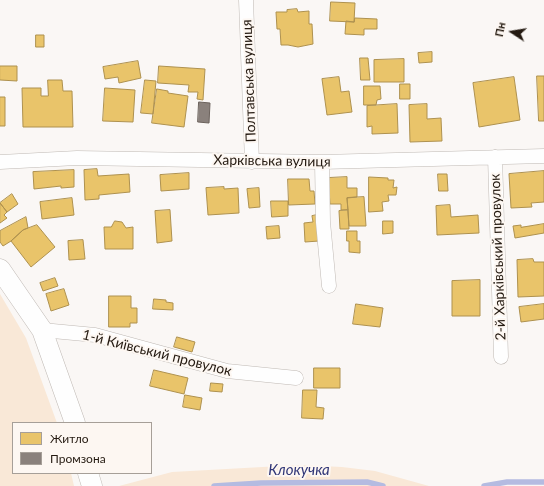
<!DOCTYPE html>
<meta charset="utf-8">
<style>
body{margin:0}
#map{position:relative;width:544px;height:486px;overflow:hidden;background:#faf7f5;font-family:Lato,sans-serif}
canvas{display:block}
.legend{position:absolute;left:12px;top:422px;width:140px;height:52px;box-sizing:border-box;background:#fdf7f2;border:1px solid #a69f98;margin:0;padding:5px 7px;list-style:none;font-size:12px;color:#241a11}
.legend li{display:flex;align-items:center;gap:8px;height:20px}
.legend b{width:20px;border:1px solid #a69f98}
.north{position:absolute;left:492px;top:12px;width:40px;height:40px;-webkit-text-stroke:3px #fdf7f2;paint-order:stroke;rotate:282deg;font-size:11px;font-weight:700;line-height:16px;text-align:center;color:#241a11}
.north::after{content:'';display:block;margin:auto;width:14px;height:18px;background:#241a11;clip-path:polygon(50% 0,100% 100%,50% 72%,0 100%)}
</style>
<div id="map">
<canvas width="544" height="486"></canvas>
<ul class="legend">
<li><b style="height:11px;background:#e9c46a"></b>Житло</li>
<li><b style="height:11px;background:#8a817c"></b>Промзона</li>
</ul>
<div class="north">Пн</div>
</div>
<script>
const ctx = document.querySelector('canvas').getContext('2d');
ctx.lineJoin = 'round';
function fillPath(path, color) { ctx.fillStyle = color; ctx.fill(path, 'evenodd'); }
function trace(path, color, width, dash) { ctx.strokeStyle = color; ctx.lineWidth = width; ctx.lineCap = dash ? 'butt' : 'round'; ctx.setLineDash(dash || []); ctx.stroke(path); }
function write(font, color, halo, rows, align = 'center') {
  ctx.font = font + ' Lato,sans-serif'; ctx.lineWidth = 4; ctx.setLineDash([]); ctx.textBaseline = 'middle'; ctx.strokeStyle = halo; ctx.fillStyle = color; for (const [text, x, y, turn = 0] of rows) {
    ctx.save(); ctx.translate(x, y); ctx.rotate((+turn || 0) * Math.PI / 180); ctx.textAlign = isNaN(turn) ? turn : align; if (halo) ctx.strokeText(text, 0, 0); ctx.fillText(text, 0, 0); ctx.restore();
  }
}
fillPath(new Path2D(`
 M0,294L26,338L57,423H13V473H71L74,486H0Z
 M299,465L342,467L375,471L429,486H119L172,472Z`), '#f9e8d7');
const homes = new Path2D(`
 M331,2L355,3L354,22L330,21Z
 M297,9L298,12L309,11V24H312L313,44L298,47L288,45H281L280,29H277L276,12H287V10Z
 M355,18L377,19V29H364V35L345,34L346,21L354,22Z
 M36,35H44V47H36Z
 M432,52V62L419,63L418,53Z
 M360,58H368L370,80H361Z
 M404,59V82H374V60Z
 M138,61L141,78L119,83L118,77L105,79L103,67Z
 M0,66H17V81L0,80Z
 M159,66L205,69L203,100L197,99L198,92H188L189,85L158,83Z
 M537,76H544V121H539Z
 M339,77L341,92L349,91L352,112L327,115L322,79Z
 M514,77L520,120L479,127L473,83Z
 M48,80H62L63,91H72L73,127H23L22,88H41V96H48Z
 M145,80L156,81L153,114L141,113Z
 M400,84H410V99H400Z
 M364,86H380L381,99L377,100L376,105H364Z
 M105,88L135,90L133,122L103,121Z
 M157,89L168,91V93L188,96L184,127L152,123Z
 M0,97H5V126H0Z
 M397,104L398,133L372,134V126L367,127V106Z
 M427,104V119L441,118L442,141L410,142L409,105Z
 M97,169L98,176L129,174L130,192L99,195V199L85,200L84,170Z
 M74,170V187L61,188V186L34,189L33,172Z
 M544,171V202L531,203L532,207L511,208L509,174Z
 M189,173V189L161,191L160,175Z
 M438,174H447L448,191H439Z
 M347,177V188H357V197L347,198L348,210H341V204H330L328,178Z
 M369,177L388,178V180H394L393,188L397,187L396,195H388L389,201L382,202L383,211L369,212Z
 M288,179H309L310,191H314L315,204L289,205Z
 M224,187V189L238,188L239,213L208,215L206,188Z
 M259,188L260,207L249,208L247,189Z
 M12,194L18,204L7,212L0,203Z
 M364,197L366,226H349L347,198Z
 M72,198L74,215L42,219L40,202Z
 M271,201H288V216L272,217Z
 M0,203L7,212L4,215L7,218L0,223Z
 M450,205L451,217L478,215L479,233L437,235L436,206Z
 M170,210L172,241L157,243L155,211Z
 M348,210L349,229H340L339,211Z
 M317,215L319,241L305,242L304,223L313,222L312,216Z
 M26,217L28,228L23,230L11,241L3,246L0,242V231Z
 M115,221L122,222L126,228L133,227V249H105L104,227H111Z
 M383,221H393V233L383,234Z
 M544,224V233L515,238L513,226L521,225V227Z
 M37,225L55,247L31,267L11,241L23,230Z
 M279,226L280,238L267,239L266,227Z
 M347,231H357V241H360V253L349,252V241H347Z
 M83,240L85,259L69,260L68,241Z
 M533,259L534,262H544V296L518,297L517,260Z
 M55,278L58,286L43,291L40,283Z
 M480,280V316H452V281Z
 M64,289L69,305L51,311L46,294Z
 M109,296H131V308H137V323H130V327H109Z
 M154,299L166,300V302L173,303V310L153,309Z
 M356,304L383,308L380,327L353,324Z
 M544,304V319L521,322L519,307Z
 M177,337L195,342L192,352L174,347Z
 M314,368H340V388H314Z
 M154,370L188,378L184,394L150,386Z
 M211,383L223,384L222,392L210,391Z
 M303,390H317L316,407L324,408L323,419L302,418Z
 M185,395L202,398L200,410L183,407Z`);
fillPath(homes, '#e9c46a');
trace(homes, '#ae914f', 1);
const industry = new Path2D(`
 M199,102L210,103L209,123L198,122Z`);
fillPath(industry, '#8a817c');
trace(industry, '#6b625c', 1);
trace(new Path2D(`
 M214,486L261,483L367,482L383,486
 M484,486L507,482H544`), '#b4bbe1', 5.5);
const street = new Path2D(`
 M246,0L252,162
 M495,157L501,357
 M0,162L77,158L322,162L544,156
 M322,162L323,222L329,286
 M42,330L95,335L227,371L296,378`);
const secondary = new Path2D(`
 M0,269L42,330L75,423
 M88,473L92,486`);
trace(street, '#bfb9b4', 15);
trace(secondary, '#bfb9b4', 21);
trace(street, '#fefefe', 14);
trace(secondary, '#fefefe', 20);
write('14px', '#241a11', '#fdf7f2', [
 ["Полтавська вулиця",249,81,-92],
 ["Харківська вулиця",272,161,1],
 ["2-й Харківський провулок",498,257,-92],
 ["1-й Київський провулок",157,353,14]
]);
write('italic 15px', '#303677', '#fdf7f2', [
 ["Клокучка",299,470]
]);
</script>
